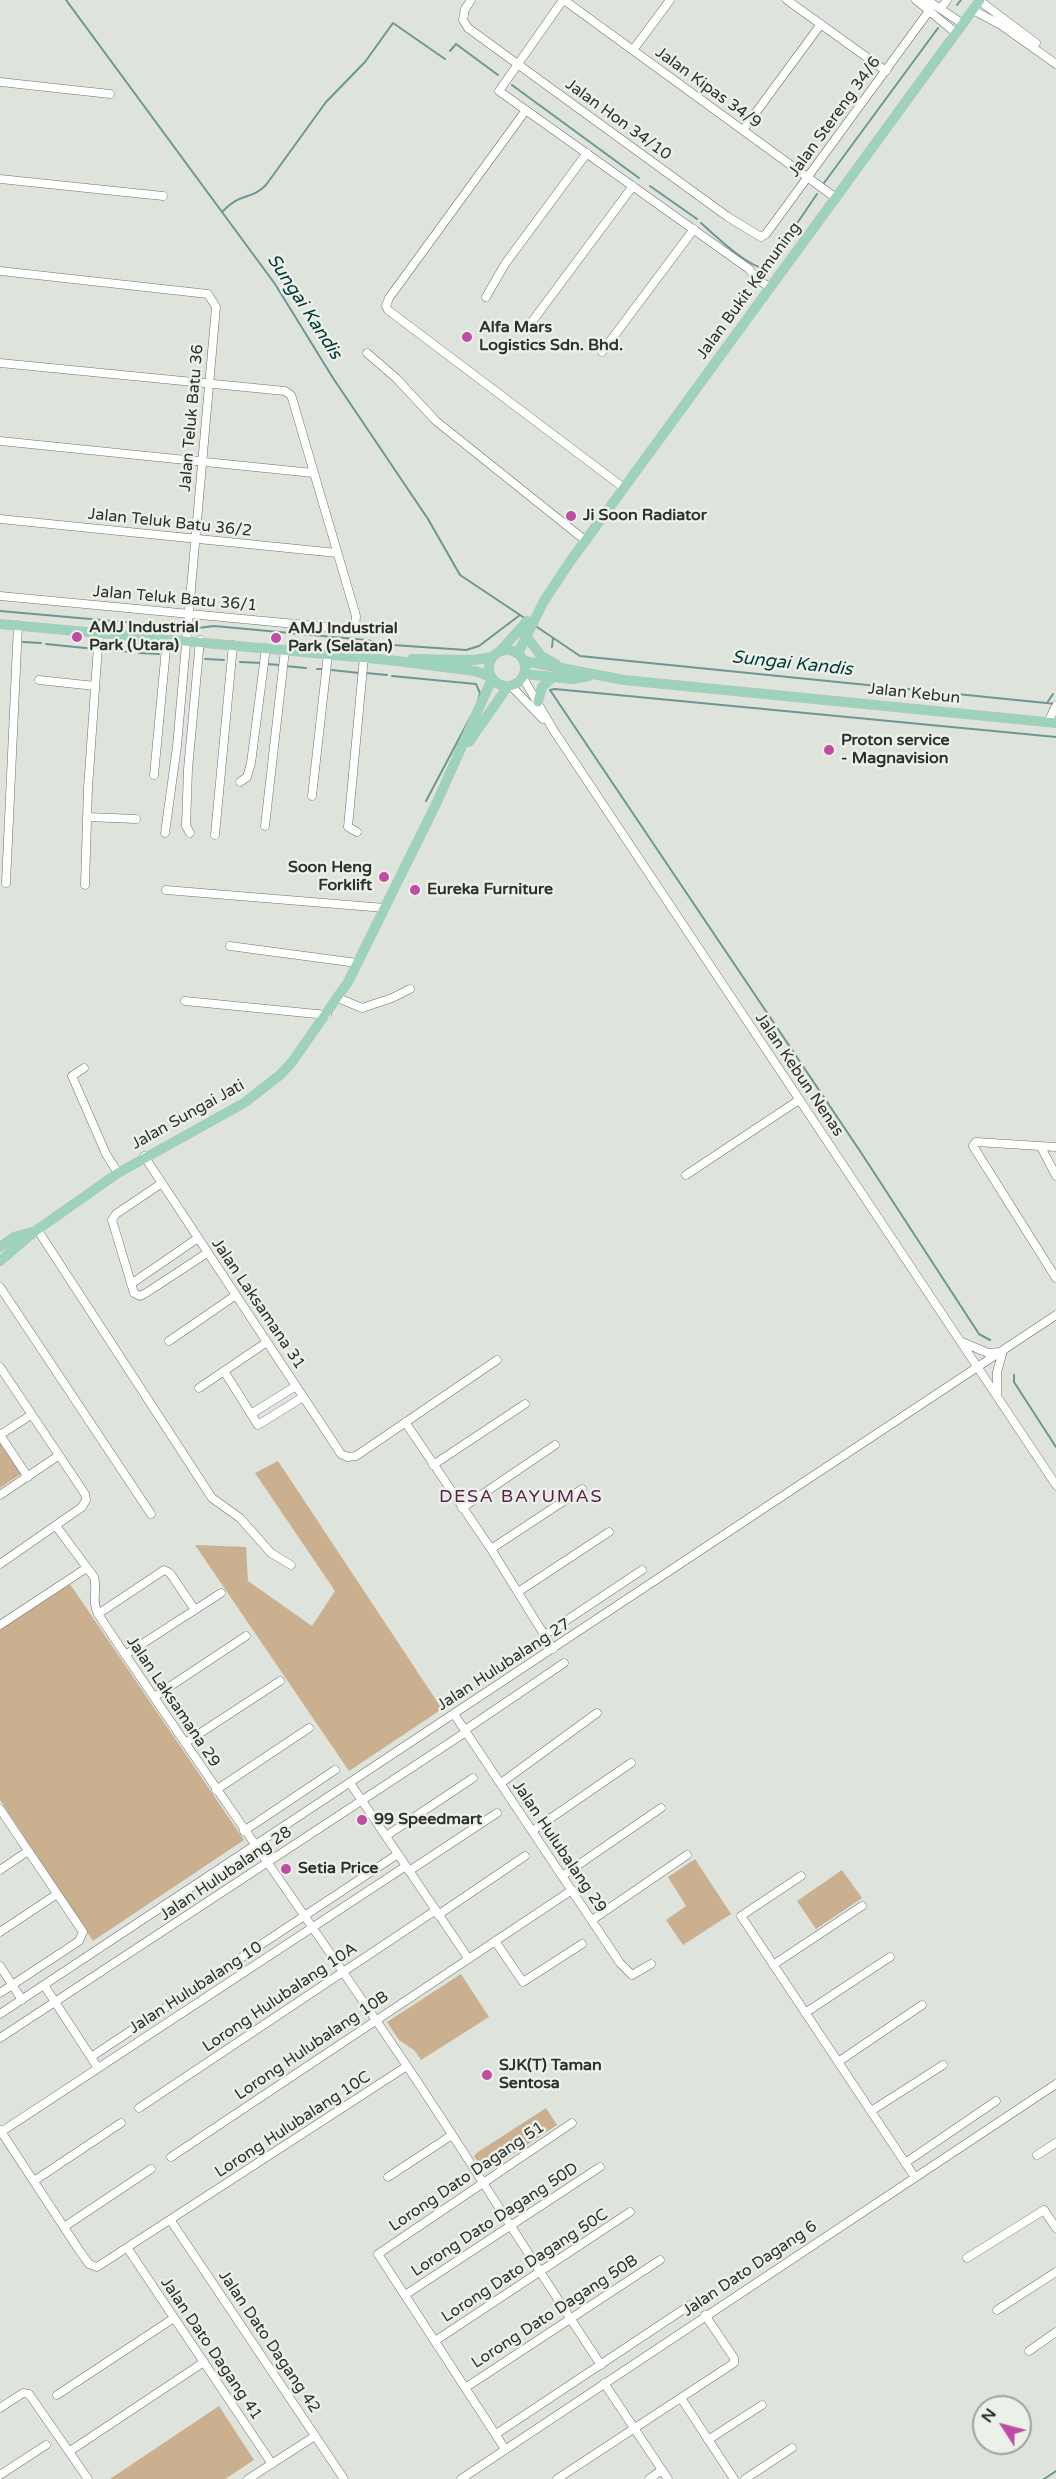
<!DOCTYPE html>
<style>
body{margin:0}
#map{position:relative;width:1056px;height:2479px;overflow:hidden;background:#dee3db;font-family:"Varela Round",sans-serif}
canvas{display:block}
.north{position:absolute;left:972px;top:2395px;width:60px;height:60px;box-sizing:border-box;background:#ebf0e8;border:2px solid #9fa39d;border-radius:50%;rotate:306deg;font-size:16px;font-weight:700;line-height:24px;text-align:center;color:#2e302d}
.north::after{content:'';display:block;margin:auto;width:21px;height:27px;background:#c04ca4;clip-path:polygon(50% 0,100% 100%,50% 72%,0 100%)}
</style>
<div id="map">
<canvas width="1056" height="2479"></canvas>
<div class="north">N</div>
</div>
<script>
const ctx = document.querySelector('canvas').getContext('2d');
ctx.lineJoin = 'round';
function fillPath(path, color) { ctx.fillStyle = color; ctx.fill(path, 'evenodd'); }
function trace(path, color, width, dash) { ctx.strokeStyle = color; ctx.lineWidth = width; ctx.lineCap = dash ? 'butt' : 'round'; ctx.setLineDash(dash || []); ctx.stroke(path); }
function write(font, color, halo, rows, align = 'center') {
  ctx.font = font + ' "Varela Round",sans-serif'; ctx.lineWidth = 5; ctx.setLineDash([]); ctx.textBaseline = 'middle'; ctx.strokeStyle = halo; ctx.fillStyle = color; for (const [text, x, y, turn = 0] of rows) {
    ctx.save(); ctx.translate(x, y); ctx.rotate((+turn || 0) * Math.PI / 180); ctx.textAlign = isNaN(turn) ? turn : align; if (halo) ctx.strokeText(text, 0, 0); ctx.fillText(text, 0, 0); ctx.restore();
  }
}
fillPath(new Path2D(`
 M1,1442L21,1474L0,1488V1443Z
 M278,1461L442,1709L349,1771L195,1545L246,1547L248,1581L312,1626L335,1591L255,1473Z
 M70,1584L244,1840L93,1941L0,1800V1630Z
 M695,1859L731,1914L683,1945L666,1920L686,1906L668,1877Z
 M842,1870L862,1898L816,1929L797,1901Z
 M461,1974L489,2017L421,2060L415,2051L399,2040L387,2022Z
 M546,2108L557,2125L489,2170L481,2168L474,2156L478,2152Z
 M219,2406L254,2460L225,2479H110Z`), '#cbb090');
trace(new Path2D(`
 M66,0L275,284L333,378L428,519L460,575L526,619
 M957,5L961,0
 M450,51L456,44L498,75
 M512,85L639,178
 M824,183L938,28
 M650,186L697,219
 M223,211C241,192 250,201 266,185L326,102L365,62L393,23L445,59
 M701,223C716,236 746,266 766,269L817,194
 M0,611L158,625
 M534,625L580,656L1056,704
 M198,628L214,626L366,640L393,645L466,650L479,646L520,615
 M23,642L41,643
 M46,644L95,649
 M552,647L553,638
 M100,649L130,652
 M139,653L159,654
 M205,659L224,660
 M240,662L262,663
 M266,664L281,665
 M285,666L306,668
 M317,669H322
 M332,670L359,673
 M366,673L387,675
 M392,676L476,684L480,693L478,700
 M1047,703L1053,694
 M426,801L471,716
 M990,1340L979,1334L860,1151L550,690L555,689L1056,737
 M1014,1375V1382L1056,1447
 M1044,2479L1056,2471`), '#6d9796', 2);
const minor = new Path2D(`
 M471,0L465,9L463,20L468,28L728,217L761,237L766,234L929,11
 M563,0L499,91L749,269L755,277L770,288
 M564,0L836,198
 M787,0L886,71
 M916,0L956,33
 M927,0L963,24
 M980,1L1036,43
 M941,8L947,0
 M973,10L1001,25L1056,64
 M633,50L670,0
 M0,82L110,94
 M526,110L389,298L386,306L388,310L624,488
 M743,130L821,24
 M0,179L163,196
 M0,271L208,294L216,307L177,746L165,833
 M486,297L505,264L587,153
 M528,327L633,186
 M602,352L694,229
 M367,353L396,378L436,421L586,541
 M0,363L285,391L291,395L295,408L356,616L355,629H348L0,596
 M0,441L313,473
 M0,519L337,553
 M523,678L554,731L1056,1485
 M39,680L95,686
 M511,686L543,719
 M1048,722L1056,706
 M154,775L167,638
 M240,782L247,777L251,763L266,648
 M312,796L328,654
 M87,817L136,819
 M265,826L285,650
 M357,832L348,827L364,657
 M190,833L186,826L188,769L200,640
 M215,835L233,645
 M6,883L18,625
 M85,885L88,788L99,632
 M166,890L385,908
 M230,946L357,963
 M338,998L362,1008L392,998L410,989
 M185,1001L327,1015
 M84,1068L72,1076L106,1154L118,1173
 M1041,1147L1056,1176
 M1056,1147L976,1142L973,1146L1056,1278
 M144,1156L341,1454L348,1457L356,1456L497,1360
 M686,1175L799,1100
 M162,1183L116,1214L112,1220L134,1293L140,1296L146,1293L207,1253
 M37,1229L212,1498L240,1518L271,1553L291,1565
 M131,1284L198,1238
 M0,1287L151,1514
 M169,1341L236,1295
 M962,1342L988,1353L1001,1352
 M0,1367L85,1494L86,1500L82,1507L0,1564
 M224,1371L251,1414
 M296,1386L251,1414L258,1425L303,1397
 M199,1388L267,1342
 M997,1393V1372L1003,1351
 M405,1422L491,1549L553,1649
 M0,1435L28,1477
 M0,1435L31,1415
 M433,1465L525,1404
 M0,1495L58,1456
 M462,1508L555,1445
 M56,1526L94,1577C98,1591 91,1600 98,1614C201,1769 309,1920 413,2075C477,2171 537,2269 601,2365
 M491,1549L582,1489
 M518,1592L609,1532
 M98,1614L164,1570L170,1573L195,1610
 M0,1625L85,1569
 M546,1634L642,1570
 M125,1655L221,1593
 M154,1697L246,1636
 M454,1714L620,1963L632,1975L651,1964
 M465,1730L564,1663
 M185,1743L280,1681
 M350,1783L468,1958
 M501,1783L597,1713
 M216,1790L309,1728
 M0,1809L83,1932L79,1941L0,1993
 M244,1831L335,1770
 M532,1831L631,1763
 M386,1836L473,1778
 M0,1870L28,1851
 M409,1871L497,1813
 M562,1876L661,1808
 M801,1876L741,1916L914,2176
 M438,1915L525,1856
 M592,1920L687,1855
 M0,1932L57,1894
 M495,1941L523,1982L582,1944
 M773,1965L862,1906
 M0,1966L22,2000
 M44,1985L98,2068
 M805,2013L890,1957
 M0,2014L1056,1315
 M0,2038L466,1732
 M91,2057L398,1854
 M838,2062L922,2005
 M139,2108L436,1910
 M871,2111L943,2065
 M0,2130L79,2250L89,2264L97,2267L407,2066
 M1,2132L406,1866
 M1037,2155L1056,2143
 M171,2157L572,1890
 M905,2163L996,2101
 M388,2177L452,2135
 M34,2181L121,2123
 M171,2221L344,2479
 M64,2227L151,2169
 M128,2249L272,2464
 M967,2258L1044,2210L1056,2228
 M405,2295L600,2167
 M997,2310L1056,2272
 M435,2341L630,2212
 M1029,2351L1056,2332
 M604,2383L668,2479
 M465,2388L660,2260
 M57,2395L174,2318
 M681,2398L734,2479
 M0,2408L23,2393L29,2394L88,2479
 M496,2434L690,2305
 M708,2440L762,2405
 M505,2449L378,2254L572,2123
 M70,2451L204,2362
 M0,2475L46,2445
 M248,2479L315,2436
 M461,2479L1056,2084
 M557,2479L734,2363V2358L705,2315
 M649,2479L662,2470
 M745,2479L792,2448`);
const major = new Path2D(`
 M0,624L389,660L475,671L491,677
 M525,634L541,656L556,664
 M489 668a18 18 0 1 1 36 0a18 18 0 1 1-36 0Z
 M500,651L527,621
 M518,653L544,601L569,563L980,0
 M412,659L474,660L492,657
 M524,661L624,680L1056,723
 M525,674L572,679L589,676
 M538,702L542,687L552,678
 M469,742L508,686
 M0,1247L14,1237L32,1232
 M0,1261L34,1232L118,1173L244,1103L280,1075L292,1062L348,982L437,802L492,679`);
trace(minor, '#6d726b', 9);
trace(major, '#c0c1c0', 10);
trace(minor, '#fff', 8);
trace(major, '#9dd2bc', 9);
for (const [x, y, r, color] of [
 [467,337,6,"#c04ca4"],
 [571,516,6,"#c04ca4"],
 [77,637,6,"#c04ca4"],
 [276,638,6,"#c04ca4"],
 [829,750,6,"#c04ca4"],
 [384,877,6,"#c04ca4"],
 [415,890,6,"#c04ca4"],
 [362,1820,6,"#c04ca4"],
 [286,1869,6,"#c04ca4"],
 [487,2075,6,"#c04ca4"]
]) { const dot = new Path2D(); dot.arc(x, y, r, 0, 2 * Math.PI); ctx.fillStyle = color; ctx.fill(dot); trace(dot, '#ebf0e8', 2); }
write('16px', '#2e302d', '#ebf0e8', [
 ["Jalan Kipas 34/9",708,88,36],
 ["Jalan Stereng 34/6",835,117,-54],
 ["Jalan Hon 34/10",618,120,36],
 ["Jalan Bukit Kemuning",749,291,-54],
 ["Jalan Teluk Batu 36",192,418,-85],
 ["Jalan Teluk Batu 36/2",170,523,6],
 ["Jalan Teluk Batu 36/1",175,599,5],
 ["Jalan Kebun",914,694,6],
 ["Jalan Kebun Nenas",799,1075,56],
 ["Jalan Sungai Jati",188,1115,-29],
 ["Jalan Laksamana 31",258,1304,56],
 ["Jalan Hulubalang 27",504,1665,-33],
 ["Jalan Laksamana 29",173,1702,56],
 ["Jalan Hulubalang 29",559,1847,56],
 ["Jalan Hulubalang 28",226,1874,-34],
 ["Jalan Hulubalang 10",196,1988,-33],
 ["Lorong Hulubalang 10A",280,1998,-34],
 ["Lorong Hulubalang 10B",312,2046,-34],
 ["Lorong Hulubalang 10C",293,2125,-33],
 ["Lorong Dato Dagang 51",467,2177,-34],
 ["Lorong Dato Dagang 50D",495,2220,-33],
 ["Lorong Dato Dagang 50C",525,2266,-33],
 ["Jalan Dato Dagang 6",750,2269,-34],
 ["Lorong Dato Dagang 50B",555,2312,-33],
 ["Jalan Dato Dagang 42",269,2342,56],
 ["Jalan Dato Dagang 41",211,2349,56]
]);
write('bold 16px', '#2e302d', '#ebf0e8', [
 ["Alfa Mars",479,328],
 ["Logistics Sdn. Bhd.",479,346],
 ["Ji Soon Radiator",583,516],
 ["AMJ Industrial",89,628],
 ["Park (Utara)",89,646],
 ["AMJ Industrial",288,629],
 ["Park (Selatan)",288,647],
 ["Proton service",841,741],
 ["- Magnavision",841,759],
 ["Soon Heng",372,868,"right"],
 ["Forklift",372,886,"right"],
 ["Eureka Furniture",427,890],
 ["99 Speedmart",374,1820],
 ["Setia Price",298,1869],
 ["SJK(T) Taman",499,2066],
 ["Sentosa",499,2084]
], 'left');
write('italic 18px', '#003939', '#ebf0e8', [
 ["Sungai Kandis",304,307,57],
 ["Sungai Kandis",792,664,6]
]);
ctx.letterSpacing = '1.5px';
write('18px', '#59214b', '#ebf0e8', [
 ["DESA BAYUMAS",521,1497]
]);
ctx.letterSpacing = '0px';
</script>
